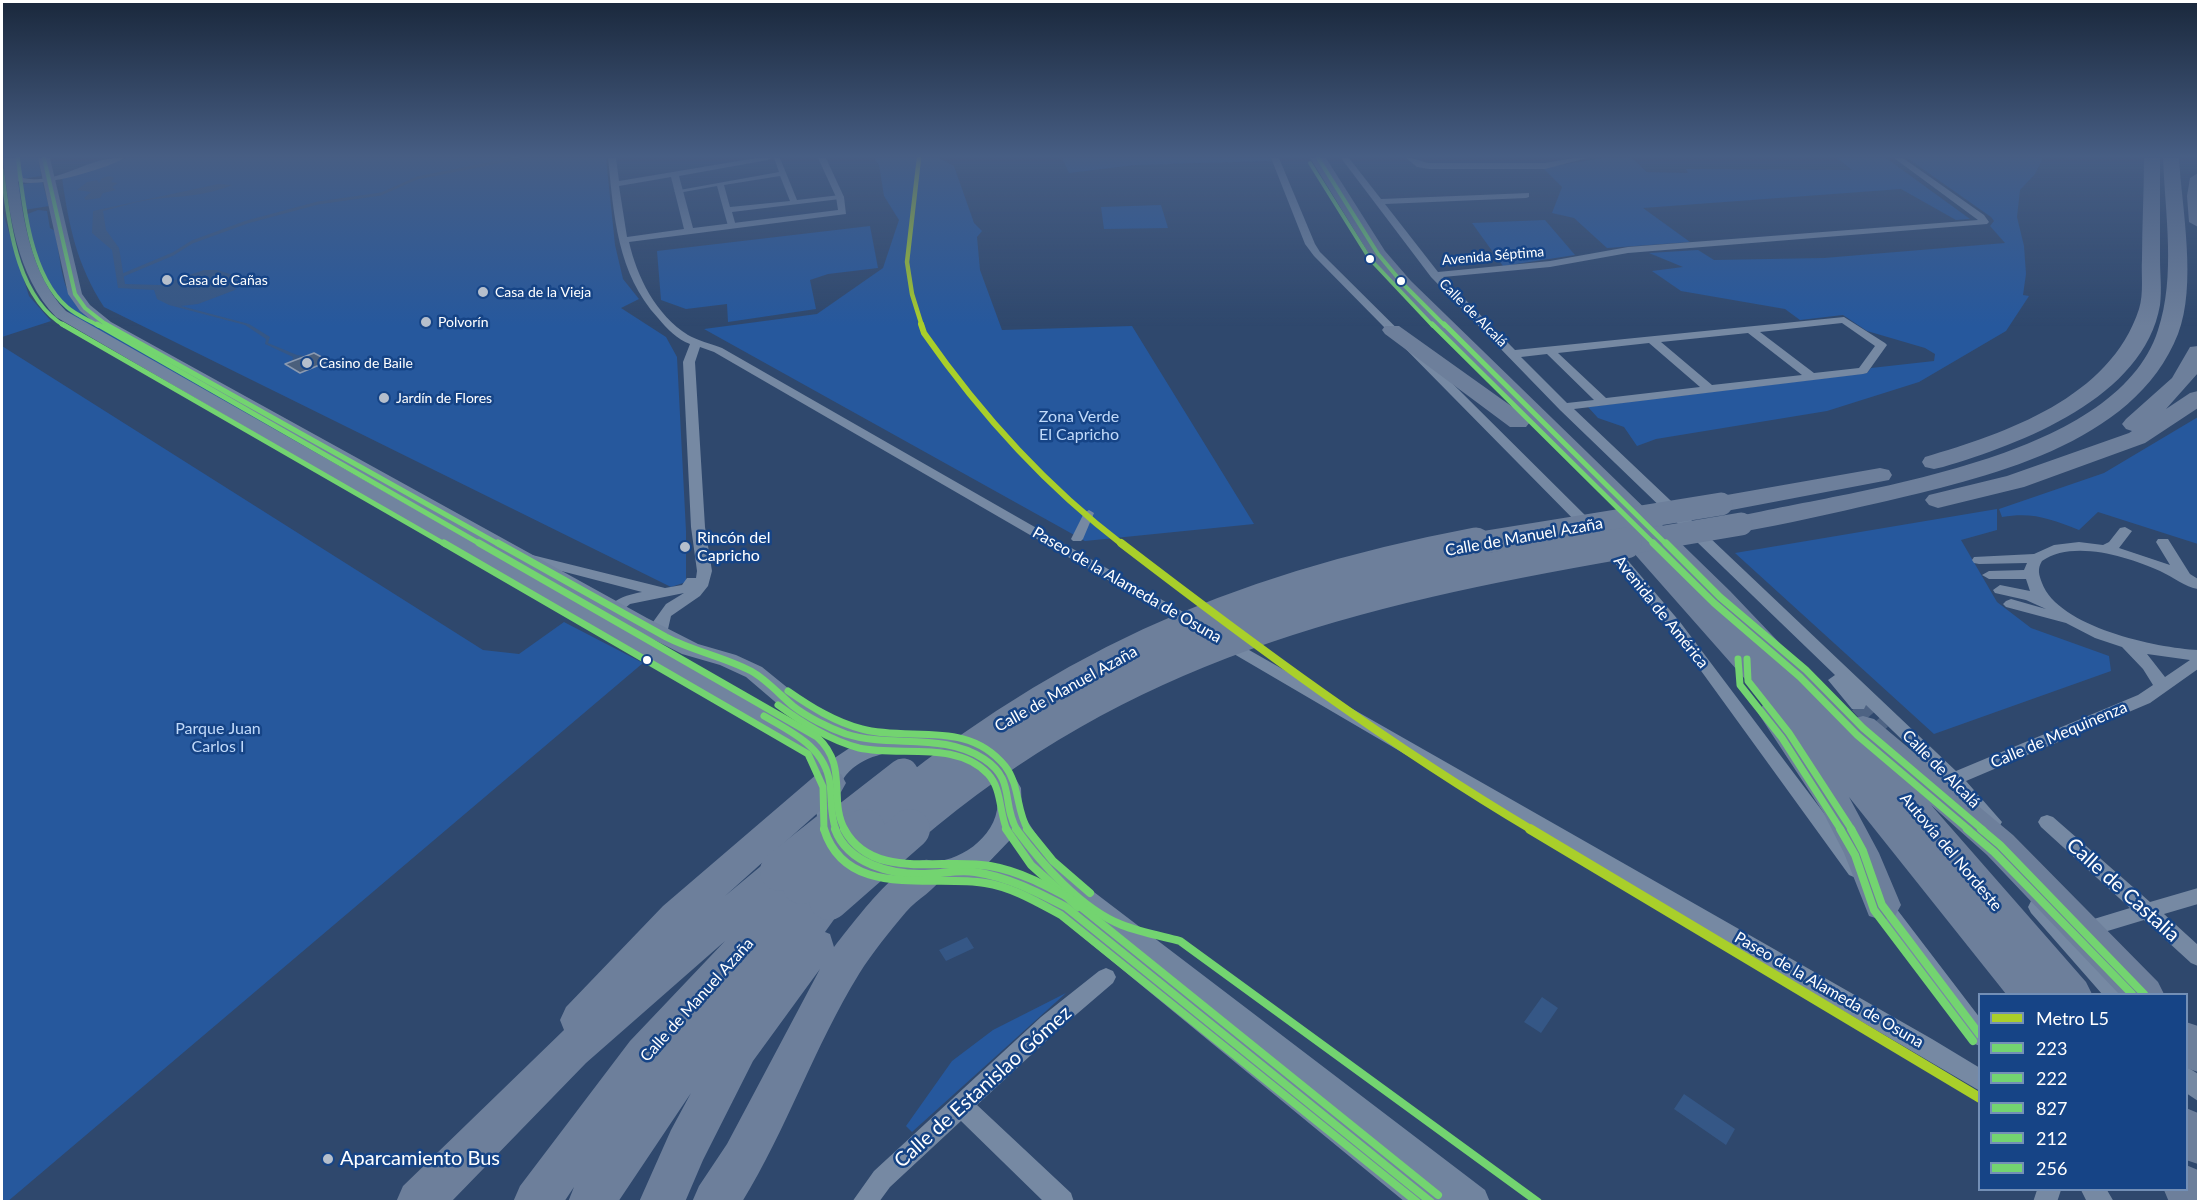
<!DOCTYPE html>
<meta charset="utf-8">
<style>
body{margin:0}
#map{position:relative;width:2200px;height:1203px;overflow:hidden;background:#2f486d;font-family:Lato,sans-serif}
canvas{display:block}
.frame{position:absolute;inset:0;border:3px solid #fff;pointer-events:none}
.legend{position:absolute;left:1978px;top:993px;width:210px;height:198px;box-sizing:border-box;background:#164486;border:2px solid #738fb6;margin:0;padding:8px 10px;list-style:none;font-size:18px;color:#fff}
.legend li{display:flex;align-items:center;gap:12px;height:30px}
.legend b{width:30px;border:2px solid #738fb6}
</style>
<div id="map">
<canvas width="2200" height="1203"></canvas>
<div class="frame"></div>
<ul class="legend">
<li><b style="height:8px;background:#a9cf2a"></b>Metro L5</li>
<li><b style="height:8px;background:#73d470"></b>223</li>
<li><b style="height:8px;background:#73d470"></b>222</li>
<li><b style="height:8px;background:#73d470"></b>827</li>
<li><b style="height:8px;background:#73d470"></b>212</li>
<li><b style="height:8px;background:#73d470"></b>256</li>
</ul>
</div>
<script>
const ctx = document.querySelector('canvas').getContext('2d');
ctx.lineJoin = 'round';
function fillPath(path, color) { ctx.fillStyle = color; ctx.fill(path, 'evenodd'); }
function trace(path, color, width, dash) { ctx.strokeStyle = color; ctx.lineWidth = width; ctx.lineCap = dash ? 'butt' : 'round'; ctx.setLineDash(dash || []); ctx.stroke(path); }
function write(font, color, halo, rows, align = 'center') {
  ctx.font = font + ' Lato,sans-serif'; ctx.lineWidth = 5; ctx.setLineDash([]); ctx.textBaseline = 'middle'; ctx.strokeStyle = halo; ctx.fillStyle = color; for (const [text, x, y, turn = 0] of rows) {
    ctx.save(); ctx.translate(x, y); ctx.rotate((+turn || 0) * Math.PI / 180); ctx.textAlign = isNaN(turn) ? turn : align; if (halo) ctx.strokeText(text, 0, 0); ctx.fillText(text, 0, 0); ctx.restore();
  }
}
fillPath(new Path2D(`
 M19,158H39L41,176L22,179Z
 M126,158H606L615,245L623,279L639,299L621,308L666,337L677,357L686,531V582L671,587L104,307C77,265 69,227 62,178Z
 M874,158H939L954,166L974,223L982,231L977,237L980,270L1002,330L1132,326L1254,524L1085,541L704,329L817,314L883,268L899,220L884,196L879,165Z
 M1062,158H1271L1272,161L1136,165L1069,173Z
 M1602,158H1632L1647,172L1688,173L1686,169L1852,170L1837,158H1886L1970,219L1956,220L1901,189L1643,208L1690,242L1607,248L1574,218L1552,213L1562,187L1543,168Z
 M1907,158H2043L2035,174L2020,190L2017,217L2024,246L2026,274L2023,295L2029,296L2006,331L1919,382L1827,411L1656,439L1637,446L1624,427L1598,418L1588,407L1867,373L1871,368L1934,361L1935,354L1925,348L1867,331L1843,315L1800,320L1785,309L1681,291L1652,271L1683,267L1649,253L1698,250L1714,260L1824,258L2005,243L1990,226L1994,221L1991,217Z
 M42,181L49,206L24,210L18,185Z
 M1161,205L1168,228L1104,229L1101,207Z
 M2,210L29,296L51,321L2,337Z
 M38,210L47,211L50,228L55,231C64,278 59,295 99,327L601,610V613L78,319C42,293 32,257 25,215Z
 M1545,220L1575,255L1503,266L1472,223Z
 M870,226L878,268L828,274L810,280L816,309L728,322L727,304L686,309L661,300L657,251Z
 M2,346L483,650L519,654L564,622L643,663L7,1202L2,1201Z
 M2198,417V544L2098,512L2079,530C2050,519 2034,512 2002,517L1999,509L2104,473Z
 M1997,509V530L1961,540L1997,602L2031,628L2109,656L2111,671L1934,734L1735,553Z
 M1066,993L912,1132L906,1126L952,1061L993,1030Z`), '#26589d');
fillPath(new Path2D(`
 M110,176L114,178L111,182L118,183L112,187L116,190L103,193L100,198L86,200L84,198L91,192L77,190L87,182L97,180L99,183L102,178Z
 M218,184L232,185C205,196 184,196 154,199C137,201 120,207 103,211L106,230L119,248L125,284L160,285L204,270H217L236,276L238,282L235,290L198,304L181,306L249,324L270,337L268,343L297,355L304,356L292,361L293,357L265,344L266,339L245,325L169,305L157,299L154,290L118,288L112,250L92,233L93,211Z
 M967,937L974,948L946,961L939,950Z
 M1542,997L1558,1008L1541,1033L1524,1022Z
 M1684,1094L1735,1129L1726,1145L1674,1109Z`), '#355786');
trace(new Path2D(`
 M123,275L173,254L192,242L247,222L318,203L381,194L417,178L518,158`), '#355786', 3);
const building = new Path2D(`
 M314,353L329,361L300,373L285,364Z`);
fillPath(building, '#4a5f7c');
trace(building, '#8a99b0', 1.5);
trace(new Path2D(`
 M1858,705L1882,732`), '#4e6383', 16, [16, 8]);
fillPath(new Path2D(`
 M774,158H780L797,200L840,195L844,197L840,199L732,212L736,226L732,228L728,226L717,186L678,193L674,191L779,172ZM780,176L790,201L730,207L724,185Z
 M1089,510L1094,513L1083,539L1081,541H1073L1071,539L1084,513Z`), '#7689a3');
fillPath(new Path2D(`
 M10,158H18L23,178C58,186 90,155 124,158C107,169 32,191 15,180Z
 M608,158H616L619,181L756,158H772L768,160L679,176L693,228L838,210L836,197L818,158H826L844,197L846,214L629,242C637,277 656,315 688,335C696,340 712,344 722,348L1199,621L1202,624L1199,627H1189L714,352L700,347L695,362L705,527L712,571L708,586L700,596L671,616L666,638H656L653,622L666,604L684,593L630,604L619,613L612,631H602L599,627C604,603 620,596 642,592L519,560L517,557L519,554L524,553L665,588L682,585L687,578H696L697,571L691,527L683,362L690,344C677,339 667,329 658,318C617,273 614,216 608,158ZM671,177L684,229L627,237L619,186Z
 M1271,158H1279L1315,244L1320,252L1596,526L1598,529L1596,532H1586L1314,256L1305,244Z
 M1341,158H1349L1381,199L1529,193V197L1526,198L1385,204L1438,272L1550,261L1628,247L1978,220L1894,158H1903L1984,215L1989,222L1987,224L1628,253L1550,267L1443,277L1515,350L1844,317L1885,343L1887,345L1867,373L1863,374L1574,409L1956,771L2138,695L2153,685L2143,669L2122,647L2095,638L2066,623L2006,607L2003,604L2006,601L2011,599L2046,609L2026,600L1995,593L1993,590L2000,585L2030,591L2026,579H1989L1982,575L1989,571L2024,570L2027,563L1979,564L1974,563L1972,560L1974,557L2034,554L2054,545L2079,542L2103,545L2109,542L2120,528L2125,527L2132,531L2119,548L2170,565L2156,542L2158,539H2168L2190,574L2198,579V589C2185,587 2173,577 2160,571C2129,557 2073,539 2042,561C2037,569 2039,575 2042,583C2058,627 2157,648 2198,650V669L2150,703L1966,781L2002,822L1999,827L1993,829L1987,827L1948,784L1866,705L1864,709H1852L1828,680L1835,675L1560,410L1431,277ZM1842,323L1875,346L1859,368L1814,373L1760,332ZM1748,333L1802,375L1712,385L1661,342ZM1649,343L1700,387L1606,398L1558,353ZM1547,354L1594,400L1567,403L1521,357ZM2147,654L2190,660L2165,677Z
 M1406,158C1415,157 1420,162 1429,163H1545L1573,158H1587L1545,169H1429L1417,167Z
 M1608,542L1613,543L1680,622L1863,865L1866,870L1863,875L1856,878L1849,875L1670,628L1603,549L1601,546L1603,543Z
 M1228,638L1932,1039L1980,1068V1091L1222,647L1220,643L1222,639Z
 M2047,815L2053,817L2150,902L2198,888V904L2164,914L2198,945V966L2191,963L2144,920L2091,936L2084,934L2081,928L2084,922L2130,908L2041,827L2038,822L2041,817Z
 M1879,893L1886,895L1980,1018V1046L1972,1043L1872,907L1869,901L1872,895Z
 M2038,899L2045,901L2122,987L2125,994H2102L2031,913L2028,907L2031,901Z
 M1106,968L1113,971L1116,977L1113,983L1057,1031L977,1105L1071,1193L1074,1202H1044L961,1121L890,1187L879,1202H852L874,1171L1041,1017L1099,971Z
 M2186,1066L2198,1074V1101L2186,1093Z
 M2037,1190H2061L2057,1202H2033Z
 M2081,1190H2107L2114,1202H2087Z`), '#7689a3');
fillPath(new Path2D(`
 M3,158H15C22,210 28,272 66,311L795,724L824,742L833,759L854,745L794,718L746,677L720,665L682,654L631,628L101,328L80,311L68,294L38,158H50L82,294L90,305L111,322L647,618L698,644L736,655L762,667L810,706L859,729L889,735L913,731L936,734L969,742L991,751L1009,767L1021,788L1022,813L1051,857L1090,889L1485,1190L1490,1202H1405L1056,915L1011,891L954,880L932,884L894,882L853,868L832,848L819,825L815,807L819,778L806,754L56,317C16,275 9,214 3,158ZM913,749C948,752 1005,762 997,810C994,827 982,841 968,850C949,862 933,863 911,862C874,860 842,841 841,801C840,791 840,782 846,775C863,755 889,752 913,749ZM1011,839L1033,871L1047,884L1016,870L986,865Z`), '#71849f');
fillPath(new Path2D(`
 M1310,158H1326L1385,251L1411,281L1730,591L1852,719L1863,716L1874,719L2013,835L2158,982L2164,994H2119L1987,855L1931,805L2086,982L2092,994H2006L1849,797L1879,853L1901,905L1895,916L1882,920L1869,916L1844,853L1823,812L1758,713L1763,705L1767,704L1617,534L1621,528L1634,527L1530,422L1526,427H1510L1385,334L1382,330L1385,326H1399L1521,413L1397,289L1369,254Z
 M2144,158H2160C2160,192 2160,225 2160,259C2160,274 2162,290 2160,305C2144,398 2021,444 1943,467L1934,469L1925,467L1922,462L1925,457C2006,433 2110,398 2139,309C2144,293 2141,275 2142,259C2142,225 2144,192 2144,158Z
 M2163,158H2179C2182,209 2197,285 2178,334C2134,446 1984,478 1878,503C1833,513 1787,524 1741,532L1732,530L1728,524L1732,518C1847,490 2116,463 2158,330C2176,276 2165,214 2163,158Z
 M2198,173V227L2189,222L2187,196L2190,178Z
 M2198,346V373L2166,409L2190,393L2198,391V408L2145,443L2024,487L1938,508L1929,505L1925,500L1929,495L2007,476L2129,433L2132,431L2126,429L2122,424L2126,419L2172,378L2190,347Z
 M1880,468L1889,470L1892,475L1889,480L1721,512L1712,509L1708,504L1712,499L1721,496Z
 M829,770L841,774L846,783L841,792L725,896L767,861L780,856L793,861L798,871L815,874L820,884L818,889L829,885L842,889L848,900L825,932L830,934L834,947C851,926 898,861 925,860C929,859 935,862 939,864L944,874C935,891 918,898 906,912C890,931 872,953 859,974C814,1047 787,1129 742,1202H692L699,1186L727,1144L820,969L753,1061L703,1160L685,1202H639L671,1130L691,1093L618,1202H568L574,1187L564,1202H513L520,1186L630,1041L725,941L586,1063L451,1202H396L403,1186L564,1030L560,1020L566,1007L663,906L817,774Z
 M2186,1022L2198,1026V1072L2186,1068Z
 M2186,1108L2198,1113V1164L2186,1160Z
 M2186,1165L2198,1170V1202H2169L2164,1190H2186Z`), '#6d7f9b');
trace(new Path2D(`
 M1468,545L1721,504
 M1617,545L1741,524`), '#6d7f9b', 23);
trace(new Path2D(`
 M831,830L903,774
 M864,830C1052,669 1233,589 1476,543
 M908,830C1123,645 1354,590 1626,543`), '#6d7f9b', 31);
trace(new Path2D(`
 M780,871L833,829
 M802,884L865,829
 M829,900L910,829`), '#6d7f9b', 40);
trace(new Path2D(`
 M1318,158L1378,254L1404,285L1445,326`), '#73d470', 4);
trace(new Path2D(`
 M1444,324L1667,545`), '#73d470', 5);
trace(new Path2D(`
 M1666,543L1720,597L1806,670L1863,728L1983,830
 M1747,659L1748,681L1789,733L1852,830`), '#73d470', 7);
trace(new Path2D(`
 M1851,829L1863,851L1882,905L1980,1035
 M1981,829L2000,845L2144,994`), '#73d470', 8);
trace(new Path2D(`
 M1310,163L1370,259L1433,326`), '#73d470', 4);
trace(new Path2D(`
 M1432,324L1655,545`), '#73d470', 5);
trace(new Path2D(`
 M1653,543L1714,603L1800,677L1857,735L1969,830
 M1738,659L1740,685L1782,738L1841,830`), '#73d470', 7);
trace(new Path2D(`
 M1840,829L1855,855L1874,910L1973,1041
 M1967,829L1994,852L2132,994`), '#73d470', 8);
trace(new Path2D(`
 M44,158L75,294L85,308L108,326`), '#73d470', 4);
trace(new Path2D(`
 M105,324L500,545`), '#73d470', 5);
trace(new Path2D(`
 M498,543L666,637C693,651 724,657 751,671C766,679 780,695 793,706C807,717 829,728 846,734C890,748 944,732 984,759C1016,780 1001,803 1017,830
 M764,716C793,733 825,747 830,784C832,800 830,815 836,830`), '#73d470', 7);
trace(new Path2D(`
 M835,829C848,864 892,875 925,874C942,874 958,869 975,872C1008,877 1037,892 1066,907L1431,1202
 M1016,829C1041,863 1081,909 1122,925C1140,932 1161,936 1180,941L1538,1202`), '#73d470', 8);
trace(new Path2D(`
 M2,170C9,221 15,297 65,326`), '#73d470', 4);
trace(new Path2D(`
 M62,324L446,545`), '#73d470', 5);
trace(new Path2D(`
 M444,543L808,754L823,787L824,830
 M778,705C803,723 829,740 859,748C900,757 956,740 988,774C1002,789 999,812 1007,830`), '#73d470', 7);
trace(new Path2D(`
 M824,829C846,900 931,874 985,883C1012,887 1037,902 1061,915L1417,1202
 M1006,829L1031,865L1078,907`), '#73d470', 8);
trace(new Path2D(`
 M18,158C23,203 30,275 67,307C76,315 89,320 99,326`), '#73d470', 4);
trace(new Path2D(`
 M97,324L482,545`), '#73d470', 5);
trace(new Path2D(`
 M479,543L817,737C849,766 828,799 845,830
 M788,691C811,707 835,722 862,729C910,742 967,719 1005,766C1020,785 1016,810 1028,830`), '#73d470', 7);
trace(new Path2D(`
 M844,829C873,882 942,857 990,866C1019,871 1045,885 1071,899L1438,1195
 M1027,829L1053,861L1090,893`), '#73d470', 8);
trace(new Path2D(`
 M919,158L907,262L912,294L922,326`), '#a9cf2a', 4.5);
trace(new Path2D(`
 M921,324L924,333C979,412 1046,486 1123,545`), '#a9cf2a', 6);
trace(new Path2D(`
 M1121,543C1254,645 1389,745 1532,830`), '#a9cf2a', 8);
trace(new Path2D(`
 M1530,829L1980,1098`), '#a9cf2a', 10);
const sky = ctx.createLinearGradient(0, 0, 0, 326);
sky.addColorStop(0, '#1a283c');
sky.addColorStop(0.48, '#475e84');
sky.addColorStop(1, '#475e8400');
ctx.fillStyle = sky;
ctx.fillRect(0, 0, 2200, 326);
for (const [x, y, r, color] of [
 [1370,259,5,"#fff"],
 [167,280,6,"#b6bfcc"],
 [1401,281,5,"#fff"],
 [483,292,6,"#b6bfcc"],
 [426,322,6,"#b6bfcc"],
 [307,363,6,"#b6bfcc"],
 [384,398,6,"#b6bfcc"],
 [685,547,6,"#b6bfcc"],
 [647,660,5,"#fff"],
 [328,1159,6,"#b6bfcc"]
]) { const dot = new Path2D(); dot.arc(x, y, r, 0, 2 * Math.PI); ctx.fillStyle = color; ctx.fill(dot); trace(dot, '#164486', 2); }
write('14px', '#fff', '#164486', [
 ["Avenida Séptima",1493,256,-5],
 ["Calle de Alcalá",1473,313,45]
]);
write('14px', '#fff', '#164486', [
 ["Casa de Cañas",179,280],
 ["Casa de la Vieja",495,292],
 ["Polvorín",438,322],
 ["Casino de Baile",319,363],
 ["Jardín de Flores",396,398]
], 'left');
write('16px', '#c1dafa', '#164486', [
 ["Zona Verde",1079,417],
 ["El Capricho",1079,435],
 ["Parque Juan",218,729],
 ["Carlos I",218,747]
]);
write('16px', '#fff', '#164486', [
 ["Calle de Manuel Azaña",1524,537,-10],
 ["Paseo de la Alameda de Osuna",1127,585,30],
 ["Avenida de América",1661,612,51],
 ["Calle de Manuel Azaña",1066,689,-29],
 ["Calle de Mequinenza",2059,735,-23],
 ["Calle de Alcalá",1941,769,45],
 ["Autovía del Nordeste",1951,852,50],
 ["Paseo de la Alameda de Osuna",1829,990,30],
 ["Calle de Manuel Azaña",697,1000,-48]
]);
write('16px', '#fff', '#164486', [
 ["Rincón del",697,538],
 ["Capricho",697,556]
], 'left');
write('20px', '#fff', '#164486', [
 ["Calle de Castalia",2123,890,42],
 ["Calle de Estanislao Gómez",983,1087,-42]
]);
write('20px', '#fff', '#164486', [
 ["Aparcamiento Bus",340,1159]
], 'left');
</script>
